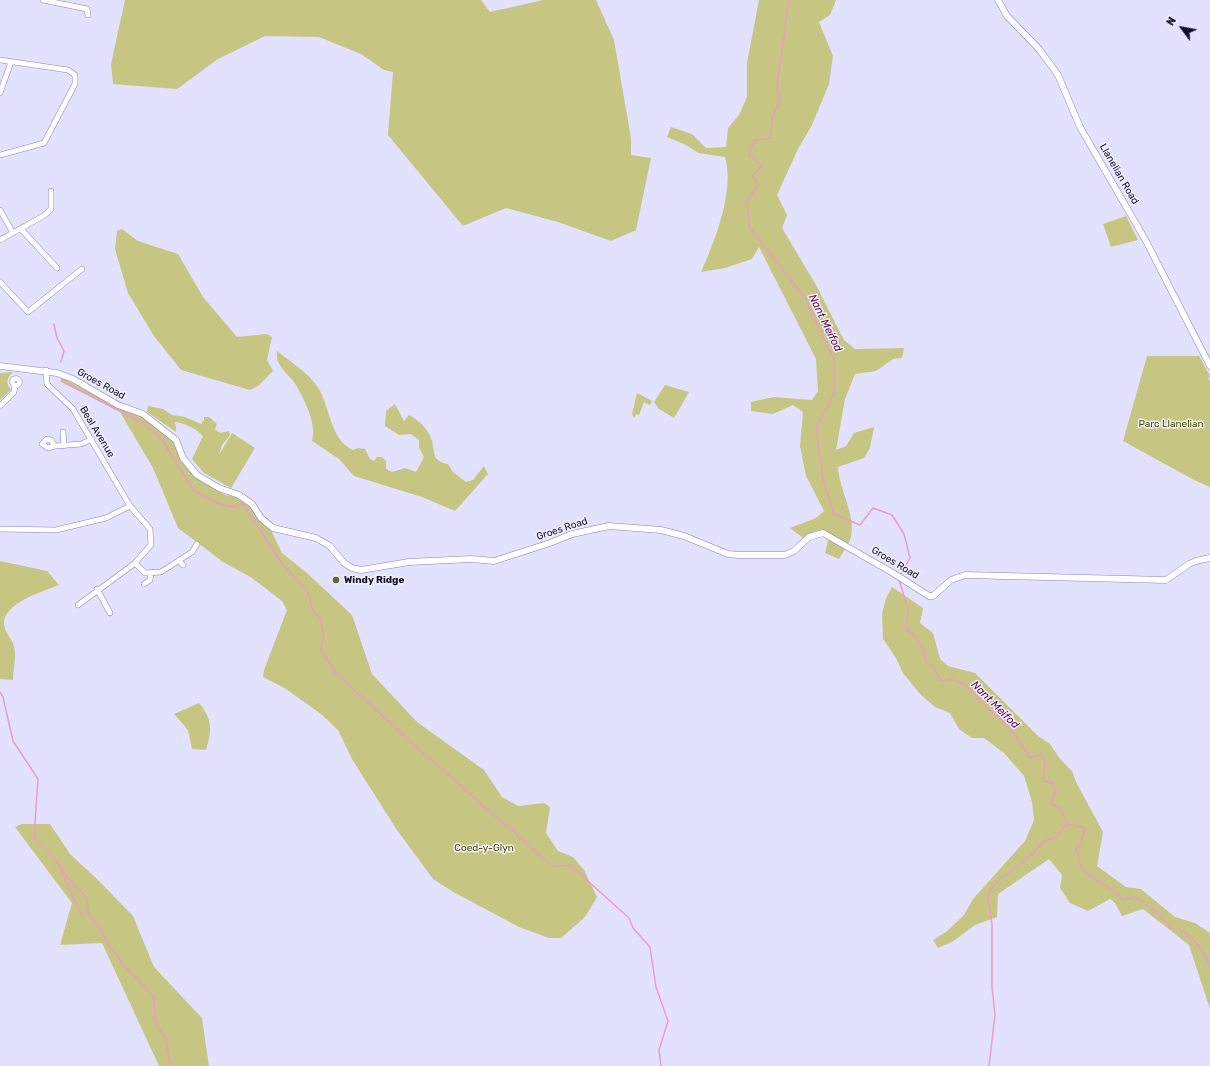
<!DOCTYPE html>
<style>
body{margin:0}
#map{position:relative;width:1210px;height:1066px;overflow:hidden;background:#e2e2fe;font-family:Rubik,sans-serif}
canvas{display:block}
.north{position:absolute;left:1162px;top:8px;width:40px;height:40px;-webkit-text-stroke:3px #f1f0ff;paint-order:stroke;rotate:302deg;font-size:11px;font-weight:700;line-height:16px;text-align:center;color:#110e27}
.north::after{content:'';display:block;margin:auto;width:14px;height:18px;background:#110e27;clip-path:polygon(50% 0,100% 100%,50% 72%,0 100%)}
</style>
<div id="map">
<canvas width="1210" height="1066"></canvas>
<div class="north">N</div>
</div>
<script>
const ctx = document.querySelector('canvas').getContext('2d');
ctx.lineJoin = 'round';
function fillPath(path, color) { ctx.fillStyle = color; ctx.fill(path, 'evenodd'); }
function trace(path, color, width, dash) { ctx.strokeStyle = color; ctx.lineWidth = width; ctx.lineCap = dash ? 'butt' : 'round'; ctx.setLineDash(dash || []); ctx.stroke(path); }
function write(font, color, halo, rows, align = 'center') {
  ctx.font = font + ' Rubik,sans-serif'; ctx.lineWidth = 3; ctx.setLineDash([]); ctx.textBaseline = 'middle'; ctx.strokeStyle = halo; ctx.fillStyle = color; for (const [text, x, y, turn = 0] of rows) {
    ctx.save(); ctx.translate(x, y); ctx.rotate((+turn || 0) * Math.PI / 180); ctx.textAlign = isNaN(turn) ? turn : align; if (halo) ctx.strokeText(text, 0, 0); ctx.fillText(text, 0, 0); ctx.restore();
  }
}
fillPath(new Path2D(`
 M125,0H481L490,12L543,0H596L614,40L631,138V155L651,158L636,230L611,241L558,222L506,208L463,226L388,135L393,72L384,70L361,54L319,37L265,36L218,59L177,89L113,84L111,64Z
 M759,0H836L830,15L819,22L833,56L829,84L812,125L798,149L777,195L787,215L782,228L816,285L844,340L855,349L904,348L902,358L893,359L876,371L855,374L845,399L836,450L846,446L854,433L874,427L870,448L864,458L838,467C839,489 856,515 851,537C849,544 843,552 839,559L825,553L829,537L823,533L806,540L790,528L816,518L824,511L806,476L800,446L803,412L793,405L773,414L751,411V402L774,397L812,400L818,391L816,359L759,247L752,259L725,268L701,272C715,241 735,190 725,157L698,153L686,145L667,137L671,127L692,134L706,148L726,147L728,128L739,115L747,97V63Z
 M1126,216L1138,240L1111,247L1103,224Z
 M122,229L138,241L178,254L203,297L237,337L267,334L272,337L267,360L273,371L258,386L250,390L181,370L154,336L128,293L115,249L117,231Z
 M277,351C291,362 309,373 319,389C330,408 331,441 353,450L358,448L365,449L370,459L374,461L377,457H382L386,461V469L392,472L405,468L416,472L424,457L419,448V440L411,434L399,435L385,426L386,411L395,404L404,421L409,415C419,420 429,430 432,441C435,454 432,461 448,464L453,472L466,482L473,480L484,466L488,474L455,511L422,497L354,476L339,459L312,441C317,424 305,401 296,385C290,375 274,365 277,351Z
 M1147,356H1199L1210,376L1208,379L1210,380V487L1194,480L1123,441Z
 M13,372C7,378 5,382 11,390L0,400V373Z
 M61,377L117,407L142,417L174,441L196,476L225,495L237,497L250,505L259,519L271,530L282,553L308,574L352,615L372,674L417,722L484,770L502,797L518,806L544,803L550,807L546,833L558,851L573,857L584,870L597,897L585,917L561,938H549L519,927L455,893L433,879L397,830L362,775L352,759L338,730L321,714L286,689L263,677L264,670L287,610L282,601L252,578L223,562L178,528L153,468L120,412L61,381Z
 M665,385L689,392L674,418L659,409L654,402Z
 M637,393L652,401L650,405L644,402L639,415L636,414L634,418L632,414Z
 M148,406L163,409L172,415L185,417L201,424L204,420V417H209L217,424L215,429L220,433L229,431L230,435L222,445L219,455L232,433L255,448L231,488L204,473L192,459L203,436C195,428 185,423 174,422L176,426V432L147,412Z
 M0,561L47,571L59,585C44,591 3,603 4,624C4,632 12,638 14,646C17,656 13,670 13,680L0,679Z
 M892,587L923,608L920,623L933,633L940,659L948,666L975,673L1038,736L1050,744L1060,759L1072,771L1076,782L1103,832L1097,866L1126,887L1141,889L1175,917L1195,923L1210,933V1009L1189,945L1143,909L1122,916L1115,903L1110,899L1088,911L1070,903L1060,888L1062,875L1049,859L998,894L997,917L975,925L952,942L938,948L933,940L946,932L964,915L973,899L1025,841L1034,820L1032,802L1024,776L1004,753L984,738H972L959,729L950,713L935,707L920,694L903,673L896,658L883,639L882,614L886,598Z
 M199,703C213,720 212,730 206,750L192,749L188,730L174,714Z
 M22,824H50L70,854L98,880L133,916L154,967L202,1018L209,1066H159L102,943L60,945L72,903L15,827Z`), '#c7c582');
trace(new Path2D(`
 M789,0L777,86L780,102L772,117L771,138L755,140L749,155L762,165L753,176L758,185L747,203L750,228L805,298L834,360V394L816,427L823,479L834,514L860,525L873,508L892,515L904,534L910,558L901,574
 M54,324L57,338L64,351L61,362
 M61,381L141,422L160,437L194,490L214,502L231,507L243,504L278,558L308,593L313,611L320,617L324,636L321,650L335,672L402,734L544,859L554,866L570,865L629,918L633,928L650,947L656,987L668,1021L659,1050L661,1066
 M899,580L908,609L906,630C919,636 924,649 927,663L935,669L941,681L951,679L965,685L1013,732L1030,758L1041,754L1045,763L1043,781L1052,783L1056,791L1051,804L1061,809L1067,824L1085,828L1081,843L1076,849C1078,855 1079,864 1083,869C1095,885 1112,883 1122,900L1135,897L1151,908L1173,929C1191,928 1205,954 1210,969
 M0,692L3,697L13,741L38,779L34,838L56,860L83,918
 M59,865L67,876L87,898L88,913L101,930L108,944L123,965L146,987L154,998L155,1021L166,1039L169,1061L173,1066
 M989,1066L995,1015L992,988V924L988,898L991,889L1000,879L1029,857L1046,840L1054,838L1058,835L1067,824`), '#ec9cc7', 1.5);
const minor = new Path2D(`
 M43,0L87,9L88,15
 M0,60L68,70L75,75V84L44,143L0,155
 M0,93L11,62
 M0,210L13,233
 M21,229L57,268
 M0,240L45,215L51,209V191
 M0,282L28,312L82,269
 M46,370L47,384L73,409L130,506L150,529L151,545L134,564L78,605
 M12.5 382a3.5 3.5 0 1 1 7 0a3.5 3.5 0 1 1-7 0Z
 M0,406L14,392L15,385
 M63,432L64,446
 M47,439L51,440L55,446L48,448L42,444Z
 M55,446L81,444L92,439
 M0,529L56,530L106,518L130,506
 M179,560L183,565
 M135,563L145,573L161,572L192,552L197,544
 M144,584L150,580L151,572
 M97,589L110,613`);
const tertiary = new Path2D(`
 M998,0L1007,16L1039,49L1058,75L1080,127L1146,241L1210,366
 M0,366L57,373L73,379L118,405L143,414L176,440L183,458L197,475L219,488L239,495L252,504L261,518L273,528L316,538L330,546L344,563L352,568L361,570L409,562L471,559L494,561L550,543L572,534L609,526L661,530L684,536L728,554L739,555H785L794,551L809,537L823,533L893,573L929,596H933L951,580L965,575L1166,580L1189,564L1196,561L1210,558`);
trace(minor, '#8681c3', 6);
trace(tertiary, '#8681c3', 7);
trace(minor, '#fff', 5);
trace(tertiary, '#fff', 6);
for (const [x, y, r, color] of [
 [336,580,4,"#666431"]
]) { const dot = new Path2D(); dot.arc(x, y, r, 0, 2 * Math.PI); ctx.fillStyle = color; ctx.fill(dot); trace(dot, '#f1f0ff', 1.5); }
write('10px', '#110e27', '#f1f0ff', [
 ["Llanelian Road",1119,174,60],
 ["Groes Road",101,384,29],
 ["Beal Avenue",97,432,59],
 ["Groes Road",562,529,-18],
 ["Groes Road",895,563,31]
]);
write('10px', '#504d07', '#f1f0ff', [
 ["Parc Llanelian",1171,424],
 ["Coed-y-Glyn",484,848]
]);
write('bold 10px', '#110e27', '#f1f0ff', [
 ["Windy Ridge",344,580]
], 'left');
write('italic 11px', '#660547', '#f1f0ff', [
 ["Nant Meifod",825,323,64],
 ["Nant Meifod",995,705,45]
]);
</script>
